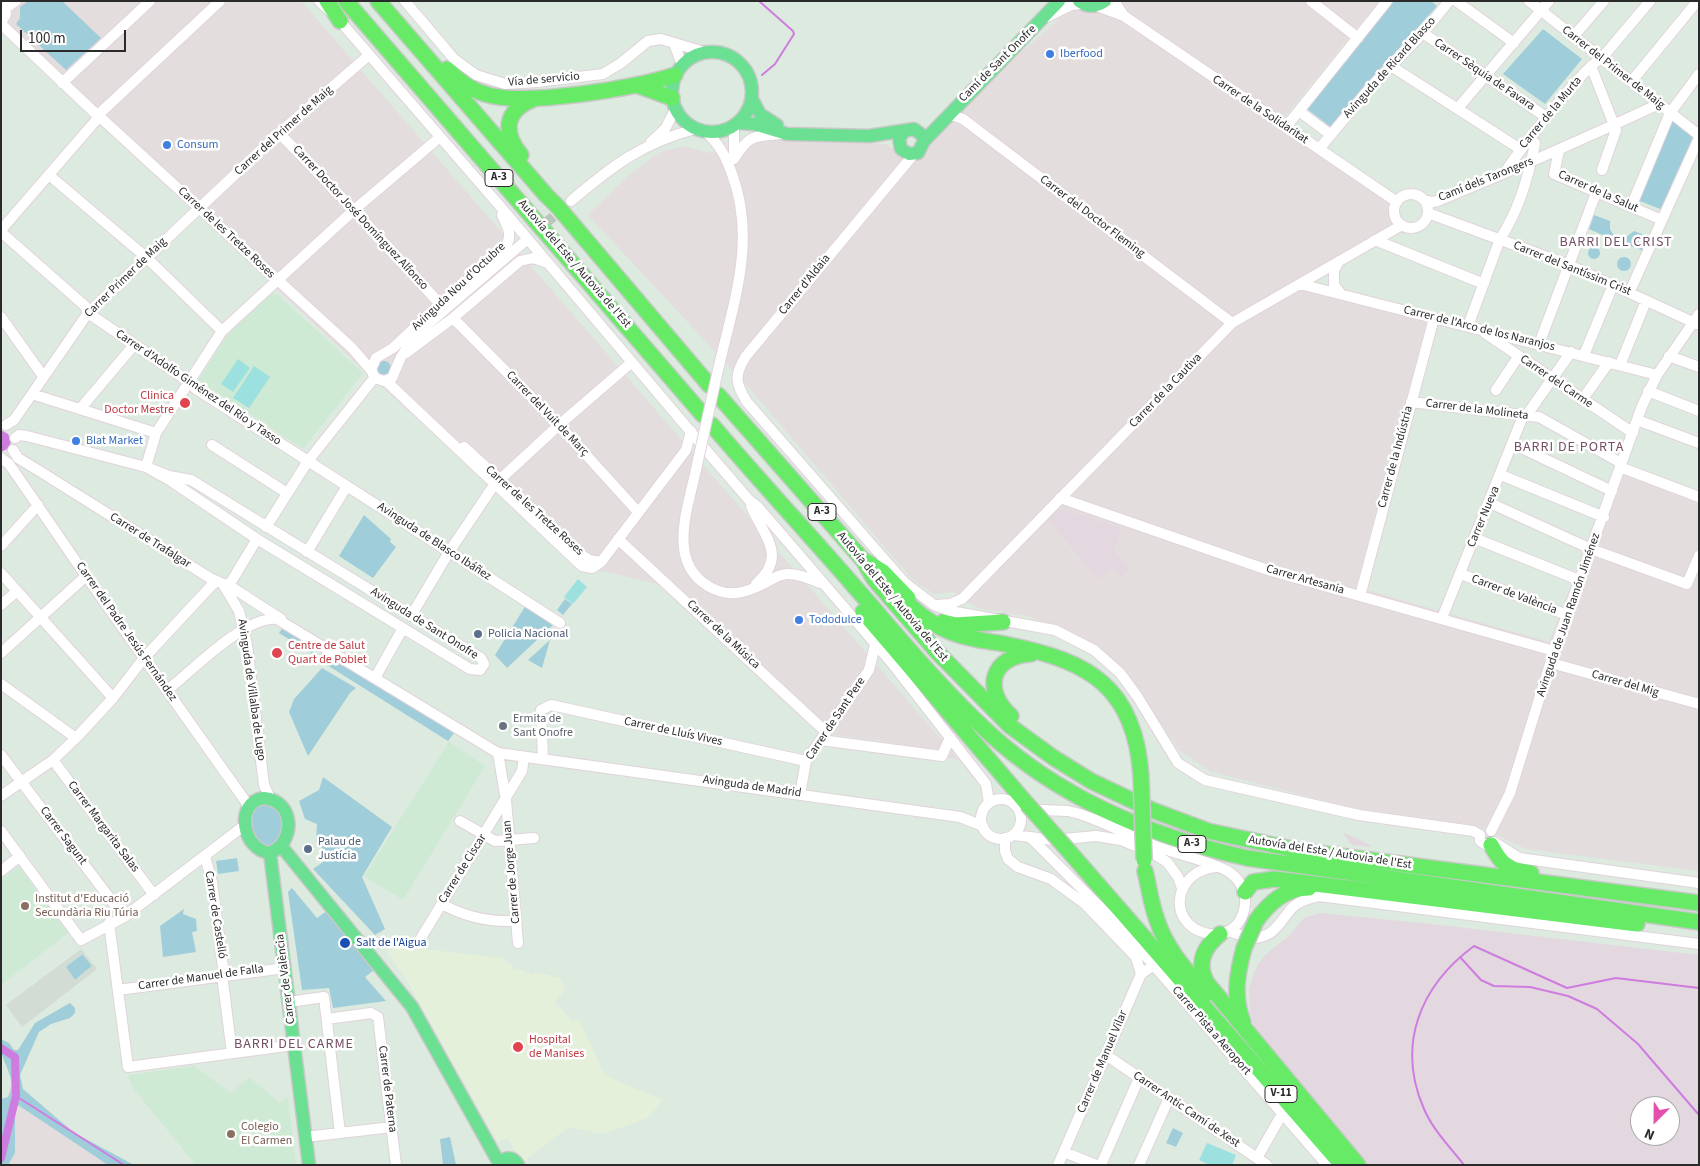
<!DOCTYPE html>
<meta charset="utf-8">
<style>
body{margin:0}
#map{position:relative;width:1700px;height:1166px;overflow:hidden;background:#ddeadf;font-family:"Source Sans 3",sans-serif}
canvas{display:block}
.frame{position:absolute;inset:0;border:2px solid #2a2a2a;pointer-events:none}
.north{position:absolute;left:1630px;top:1096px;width:50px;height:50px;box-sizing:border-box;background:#fff;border:1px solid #aaa;border-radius:50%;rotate:203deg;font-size:14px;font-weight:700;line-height:20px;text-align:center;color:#2a2a2a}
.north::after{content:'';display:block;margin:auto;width:18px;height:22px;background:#e54fac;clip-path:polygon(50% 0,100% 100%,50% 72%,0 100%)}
.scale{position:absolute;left:20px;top:30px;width:106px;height:22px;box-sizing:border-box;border:2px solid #2a2a2a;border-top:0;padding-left:6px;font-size:15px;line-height:18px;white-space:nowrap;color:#2a2a2a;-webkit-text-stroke:4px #fff;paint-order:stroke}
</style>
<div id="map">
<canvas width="1700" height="1166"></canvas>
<div class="frame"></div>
<div class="north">N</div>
<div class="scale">100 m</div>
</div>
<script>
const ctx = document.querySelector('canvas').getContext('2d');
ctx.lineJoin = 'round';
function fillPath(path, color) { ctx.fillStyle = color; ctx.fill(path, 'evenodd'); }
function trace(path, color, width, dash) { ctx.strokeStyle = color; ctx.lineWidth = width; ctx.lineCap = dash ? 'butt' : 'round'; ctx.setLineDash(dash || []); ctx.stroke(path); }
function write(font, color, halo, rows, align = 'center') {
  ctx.font = font + ' "Source Sans 3",sans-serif'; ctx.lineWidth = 5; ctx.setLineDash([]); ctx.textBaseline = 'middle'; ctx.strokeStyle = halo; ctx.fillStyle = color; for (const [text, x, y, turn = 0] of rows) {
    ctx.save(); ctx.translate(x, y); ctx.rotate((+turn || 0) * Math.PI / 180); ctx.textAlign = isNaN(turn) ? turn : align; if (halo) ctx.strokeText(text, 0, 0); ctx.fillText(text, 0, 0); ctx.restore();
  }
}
fillPath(new Path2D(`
 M1,1H301L960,761L902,744L830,734L666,586L581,566L372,378L102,125L1,15Z
 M1116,1H1379L1277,126L1391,203L1393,223L1290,283L1335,298L1427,321L1356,587L1549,642L1617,468L1699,498V871L1526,849L1485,829L1419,817L1347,807L1210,771L1179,750L1150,707L1099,646L1031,617L977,608L953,592L934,594L913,580L750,389L588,215L628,176L660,152L684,146L709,153L762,139L886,144L915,163L949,122L1017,52L1024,50L1056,22L1063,11L1067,8L1108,13Z
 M10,1085L122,1165H1L6,1105Z`), '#e3ddde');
fillPath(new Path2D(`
 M268,294H277L363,373L303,449L198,380L226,337Z
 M449,742L485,766L403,900L364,876Z
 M19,866L68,933L1,985V879Z
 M194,1066L231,1093L249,1077L280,1103L288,1097L296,1165H196L133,1088L128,1075Z`), '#ceead5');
fillPath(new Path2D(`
 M393,943L405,947L503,958L516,970L520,969L532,975L535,972L560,978L565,990L555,1002L572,1021L579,1019L603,1072L608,1077L663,1100L648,1118L602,1134L574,1128L566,1129L523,1162L507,1138L498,1143L406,979L387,953Z`), '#e5f0db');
fillPath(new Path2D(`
 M1055,510H1067L1121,528L1114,550L1130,570L1121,577L1112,567L1098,579L1047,518Z
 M1345,833L1370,845L1369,847L1352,845L1344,835Z
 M1320,913L1420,923L1423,920L1422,923L1699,955V1165H1367L1306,1095L1255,1028L1250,1012L1249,988L1257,966L1265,955L1289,936L1304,918ZM1640,1106H1670V1136H1640Z`), '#e3d8df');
fillPath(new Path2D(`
 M28,1H62L101,38L66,70L16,24L20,18V7Z
 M1394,1H1431L1437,6L1384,65L1332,128L1307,109Z
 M1543,29L1582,59L1545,104L1503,74Z
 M1673,119L1694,138L1663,210L1637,200Z
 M1594,215L1610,221V229L1615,237L1614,240L1589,229Z
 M1634,231L1650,237L1643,251L1620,242Z
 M1588 253a6 6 0 1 1 12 0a6 6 0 1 1-12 0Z
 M1617 264a7 7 0 1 1 14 0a7 7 0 1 1-14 0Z
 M377 368a7 7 0 1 1 14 0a7 7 0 1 1-14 0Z
 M364,515L391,539L390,542L396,547L373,578L339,556Z
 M565,599L572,604L563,615L557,610Z
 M526,605L555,623L507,668L495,655Z
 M283,627L314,647L313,654L279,633Z
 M550,640L542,668L528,660Z
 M322,651L454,733L448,741L319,660Z
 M322,668L356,688L350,693L308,756L289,712L294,699Z
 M323,777L392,827L362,877L385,929L375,935L313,869L329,858L316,841L317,824L305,819L299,801L319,790Z
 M263,804L276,808L284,820L280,842L266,848C254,835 240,815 263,804Z
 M237,858L239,871L218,874L216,861Z
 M292,888L317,918L327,911L374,970L365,977L386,1001L333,1008L329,988L302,990L288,892Z
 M184,909L183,914L196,919L197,931L192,932L196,952L163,957L160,926Z
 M83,954L92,966L75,980L65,967Z
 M70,1003L75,1008V1013L70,1018L51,1024L39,1032L20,1075L23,1089L73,1132L134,1165H108L15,1103V1153L8,1165H1V1099L8,1097C18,1081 4,1066 1,1051C1,1047 1,1042 1,1039L9,1043L14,1050H18L35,1023Z
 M1173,1128L1183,1133L1176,1147L1166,1143Z
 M450,1137L456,1165H443L440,1139Z`), '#a0cdda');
fillPath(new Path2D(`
 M238,359L250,368L233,392L221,384Z
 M254,366L270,377L249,408L233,398Z
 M578,579L587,587L573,604L564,597Z
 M1207,1143L1236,1155L1232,1165H1210L1199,1160Z`), '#9de0e0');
fillPath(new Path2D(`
 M81,949L97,969L22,1027L6,1005ZM82,954L92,966L75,980L66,967Z`), '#d3dbd5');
fillPath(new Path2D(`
 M1,430L8,434L11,441L9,448L1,452Z`), '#cf7ce0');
trace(new Path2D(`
 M759,1L793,31L794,34L775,64L762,75
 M1460,957L1481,980L1494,986L1530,987L1568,996L1597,1009L1638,1044L1699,1115
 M16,1096L124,1165
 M1464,1165C1450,1147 1433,1130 1424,1109C1396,1045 1420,986 1474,946L1567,988L1616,978L1699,988`), '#cf7ce0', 2);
trace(new Path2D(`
 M1,1048L15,1057L16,1096L1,1158`), '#cf7ce0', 8);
trace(new Path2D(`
 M523,243L571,201`), '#b9c4bb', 10, [10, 5]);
const minor = new Path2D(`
 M319,1L340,21L499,205L712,457L749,500L758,507L891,662L986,784L989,803
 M405,1L454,59L476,75L505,84L537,82L603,74L621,63L648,41L661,39L704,52
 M1114,1L1124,16
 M1311,1L1358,38
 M1456,1L1514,43
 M1529,1L1699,135
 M1097,6L1124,16L1397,202
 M6,8L16,1
 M1047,17L1071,5L1082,4
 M1,23L6,14L2,1
 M1,24L97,115
 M1423,33L1546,117
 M1573,37L1604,1
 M674,43L682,65
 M1391,66L1520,149
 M1591,66L1616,130L1602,170
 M1631,82L1695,4
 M62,83L150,1
 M1458,108L1549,1
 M1299,111L1331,135
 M99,114L220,1
 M949,114L963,119L1232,323
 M100,117L352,348L371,370
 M1286,127L1387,1
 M706,132C720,145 726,157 732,174C757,241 733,304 718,370
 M279,133L354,210L440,304
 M651,142L665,129L675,110
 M1319,149L1369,89L1423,33L1449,1
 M1559,151L1554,174L1662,220
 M914,154L746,356C734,375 735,383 747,402L905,583L934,605L950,611L1055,630L1094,650L1120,673L1137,696L1178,763L1205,780L1359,815L1473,831L1480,835
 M734,158V126
 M734,159C749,134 755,136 782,134
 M1506,171C1518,152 1586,64 1601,59L1650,1
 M49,175L147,258L222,331
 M1394 211a17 17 0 1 1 34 0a17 17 0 1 1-34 0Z
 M1424,200L1432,202L1438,201C1513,170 1586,138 1659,104
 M571,201C612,166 642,143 695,129
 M1631,207L1670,113L1699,74
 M1428,213L1569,265L1697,324
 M1,230L98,118
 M1,232L85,306L88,313L188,381L196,389L560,623
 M1375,240L1484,284
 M1339,261L1334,270V285L1341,294
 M1300,284L1657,375
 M1630,291L1699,138
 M1,317L43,376
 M453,318L559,425L638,512
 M1468,326L1500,239C1518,212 1529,175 1535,143
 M1485,333L1633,433
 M416,335L401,357L392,378L384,381L375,378L371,370L376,358L393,348L440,304L506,246C513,234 507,226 502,215
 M414,336L523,243
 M1539,344L1596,193
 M406,353L453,318L520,261L533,258L548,263
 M1584,355L1613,285
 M1669,356L1699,367
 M1620,365L1646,301
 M386,381L582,566L592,568L601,562L686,450L691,431
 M1496,390L1518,357
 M1648,391L1699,411
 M32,394L156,433
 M1582,400L1609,362
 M1411,402L1539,417L1621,463
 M80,409L134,345
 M1526,416L1571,352
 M1637,420L1699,443
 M6,425L14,420L88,313L279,133L369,55
 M15,438L19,435L27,436L146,467L169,476L191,480L481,658L484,664L480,670L470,669L257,539L171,481L146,467
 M1513,444L1612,491
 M212,445L287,493
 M464,447L583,556L589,560L601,562
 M13,450L18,458L41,472L210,578L233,588L281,619
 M1,458L9,464L27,490L86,576L246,802L248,809
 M146,467L156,433L222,331L354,210L440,137
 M1620,467L1699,497
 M695,474C687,511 668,562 708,586C718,592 731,595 742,592C780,583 773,562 820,583
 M1501,475L1604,517
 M1060,498L1268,570L1554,651
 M1490,503L1591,549L1687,584L1699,556
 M751,506C762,534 789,555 756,584
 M266,527L308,461L375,377
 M1474,538L1579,580
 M618,539L826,732
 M1,546L38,505
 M307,552L347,486
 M1,573L113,698
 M1461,574L1567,615
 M224,586L239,611L247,645L264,785L270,798
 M224,586L231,582L257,539
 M1360,596L1434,318
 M1,605L17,591
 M936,605L950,604L962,599L1232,323L1402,225
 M411,616L449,552L494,485L559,425L632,362
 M1442,618L1523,416
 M1,653L86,576
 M1551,663L1699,704
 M375,678L403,628
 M1,684L76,738
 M166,688H170C195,668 245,616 277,619L498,753L960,817L983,826
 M821,740L942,756L950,737
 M498,753L506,800L518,943
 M1,755L124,917
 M543,759L541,710L551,705L806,761
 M53,760L154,895
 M800,794L806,761L869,670L875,645
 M1,796L53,760L76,738L113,698L144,658L211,586L216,582
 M981 819a20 20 0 1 1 40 0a20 20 0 1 1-40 0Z
 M1019,809L1068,811L1080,814C1107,823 1132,837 1158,847C1177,854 1214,862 1229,872C1260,892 1243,944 1205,933C1167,923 1173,871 1216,867
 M460,821L495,841L534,838
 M1,831L81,940L124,917L245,825
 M1491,831L1510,793L1554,651L1642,406L1657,375L1699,314
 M1014,835L1053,840L1096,836L1121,840L1154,854L1167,862L1178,877L1182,888
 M1480,835V841L1488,846L1494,842
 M1030,837L1124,931L1327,1165
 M1005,838V851L1008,859L1018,867L1051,879L1085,904L1136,957L1141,974
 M1494,842L1519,858L1699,883
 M205,856L212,882L224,975
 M1,871L20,856
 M442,904C465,917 489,922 515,921
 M109,923L128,1067L294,1045
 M1228,931C1236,933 1243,937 1251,938C1273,939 1279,923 1291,909C1298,901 1309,898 1319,896L1699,944
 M421,938L522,771L524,757
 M222,975L232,1053
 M118,990L285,968
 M289,1002L324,997L340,1133
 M327,1019L371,1013L378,1017L396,1165
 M1106,1055L1267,1165
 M305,1137L392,1127
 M1064,1152L1096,1165
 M1257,1158L1282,1114
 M1058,1165L1141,974L1154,965
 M1101,1165L1139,1078
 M1139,1165L1169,1098`);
const major = new Path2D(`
 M1079,1C1088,8 1096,7 1105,1
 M672 92a40 40 0 1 1 80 0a40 40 0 1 1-80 0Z
 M752,99L760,114L777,125
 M739,123L754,124L787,134L869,136L914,129L922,135L924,141L918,153L909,154L901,149L899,138L904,132
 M924,141L1059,1
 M264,798C295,801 296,842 270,853C242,850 234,802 264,798Z
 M282,847L412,1007L499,1163
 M270,853L309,1165
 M499,1165C504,1156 513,1156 518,1165`);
const highway = new Path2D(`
 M327,1L340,21
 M346,1L703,415
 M378,1L546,195L558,207L709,385
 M447,69C458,80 471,90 485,94C524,107 636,88 675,75
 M639,86L672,98
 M521,155C502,132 505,110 534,99
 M718,395L863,560L874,579L938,653L1010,726L1054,758L1091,781L1152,810L1208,831L1301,851L1699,903
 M712,425C758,479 807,532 854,586C898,636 940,688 989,733C1061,799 1153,837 1247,858L1699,922
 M865,561L883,572L908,598
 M898,593C911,608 928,622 946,630C965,639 989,641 1009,645C1089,661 1135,687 1141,776
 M863,612L1027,804
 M943,622L955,625L1003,622
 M1011,716C982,690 991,656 1031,654
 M1491,845C1502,865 1507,870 1531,873
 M1067,849L1342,1165
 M1145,871C1149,887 1151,904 1157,920C1166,949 1187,971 1206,994
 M1245,892L1253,882L1275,879L1637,924
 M1256,921C1269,903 1285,888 1309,888
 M1220,934C1204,947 1196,963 1207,983L1358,1165
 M1243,1022C1233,997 1237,974 1244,948`);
trace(minor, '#e1d3db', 12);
trace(major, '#c8c8c8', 15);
trace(highway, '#c8c8c8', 18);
trace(minor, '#fff', 10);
trace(major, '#6ce092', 12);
trace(highway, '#67eb67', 15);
const minorBridge = new Path2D(`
 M695,474L718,370`);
const highwayBridge = new Path2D(`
 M1141,776L1144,860
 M1027,804L1067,849
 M1244,948L1256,921`);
trace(minorBridge, '#e1d3db', 12, []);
trace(highwayBridge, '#c8c8c8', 18, []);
trace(minorBridge, '#fff', 10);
trace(highwayBridge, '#67eb67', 15);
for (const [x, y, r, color] of [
 [1050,54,5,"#3f7fe0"],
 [167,145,5,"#3f7fe0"],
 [185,403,6,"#e0444e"],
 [76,441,5,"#3f7fe0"],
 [799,620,5,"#3f7fe0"],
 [478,634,5,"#5c6f8a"],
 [277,653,6,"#e0444e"],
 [503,726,5,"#6b7280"],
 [308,849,5,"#5c6f8a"],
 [25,906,5,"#8d6e63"],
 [345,943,6,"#1a4fb4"],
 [518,1047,6,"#e0444e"],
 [231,1134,5,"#8d6e63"]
]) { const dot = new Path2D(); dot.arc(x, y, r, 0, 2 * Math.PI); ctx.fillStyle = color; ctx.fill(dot); trace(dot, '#fff', 2); }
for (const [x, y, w] of [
 [499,178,28],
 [822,512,28],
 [1192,844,28],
 [1281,1094,32]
]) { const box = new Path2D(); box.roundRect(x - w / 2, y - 8.5, w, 17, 4); ctx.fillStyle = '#fff'; ctx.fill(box); trace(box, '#2a2a2a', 1); }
write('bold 11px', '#2a2a2a', null, [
 ["A-3",499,178],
 ["A-3",822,512],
 ["A-3",1192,844],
 ["V-11",1281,1094]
]);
write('12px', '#366cbe', '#fff', [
 ["Iberfood",1060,54],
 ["Consum",177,145],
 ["Blat Market",86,441],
 ["Tododulce",809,620]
], 'left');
write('12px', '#2a2a2a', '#fff', [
 ["Camí de Sant Onofre",998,64,-45],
 ["Avinguda de Ricard Blasco",1390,68,-48],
 ["Carrer del Primer de Maig",1613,68,38],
 ["Carrer Sèquia de Favara",1484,75,34],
 ["Vía de servicio",544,80,-5],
 ["Carrer de la Solidaritat",1260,110,34],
 ["Carrer de la Murta",1551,113,-50],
 ["Carrer del Primer de Maig",284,131,-42],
 ["Camí dels Tarongers",1486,180,-22],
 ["Carrer de la Salut",1598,192,24],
 ["Carrer del Doctor Fleming",1092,217,37],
 ["Carrer Doctor José Domínguez Alfonso",360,218,47],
 ["Carrer de les Tretze Roses",226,233,43],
 ["Autovía del Este / Autovia de l'Est",574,264,49],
 ["Carrer del Santíssim Crist",1572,269,22],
 ["Carrer Primer de Maig",126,278,-44],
 ["Carrer d'Aldaia",805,285,-51],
 ["Avinguda Nou d'Octubre",459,287,-43],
 ["Carrer de l'Arco de los Naranjos",1479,329,14],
 ["Carrer del Carme",1556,382,34],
 ["Carrer d'Adolfo Giménez del Río y Tasso",198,388,34],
 ["Carrer de la Cautiva",1166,391,-46],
 ["Carrer de la Molineta",1477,410,7],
 ["Carrer del Vuit de Març",547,414,46],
 ["Carrer de la Indústria",1396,457,-75],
 ["Carrer de les Tretze Roses",534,511,42],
 ["Carrer Nueva",1484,517,-67],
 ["Carrer de Trafalgar",150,541,32],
 ["Avinguda de Blasco Ibáñez",434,542,33],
 ["Carrer Artesania",1305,580,16],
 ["Carrer de València",1514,595,21],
 ["Autovía del Este / Autovia de l'Est",892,597,50],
 ["Avinguda de Juan Ramón Jiménez",1569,615,-71],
 ["Avinguda de Sant Onofre",424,624,32],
 ["Carrer del Padre Jesús Fernández",126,632,55],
 ["Carrer de la Música",723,635,43],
 ["Carrer del Mig",1625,684,16],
 ["Avinguda de Villalba de Lugo",251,690,82],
 ["Carrer de Sant Pere",836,719,-56],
 ["Carrer de Lluís Vives",673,732,12],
 ["Avinguda de Madrid",752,787,8],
 ["Carrer Margarita Salas",103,827,53],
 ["Carrer Sagunt",63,836,53],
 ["Autovía del Este / Autovia de l'Est",1330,853,9],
 ["Carrer de Ciscar",463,869,-58],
 ["Carrer de Jorge Juan",512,872,-95],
 ["Carrer de Castelló",215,915,81],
 ["Carrer de Manuel de Falla",201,978,-8],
 ["Carrer de València",286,979,-97],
 ["Carrer Pista a Aeroport",1211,1031,49],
 ["Carrer de Manuel Vilar",1103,1062,-67],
 ["Carrer de Paterna",387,1089,83],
 ["Carrer Antic Camí de Xest",1186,1110,34]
]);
write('12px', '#be3a42', '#fff', [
 ["Clinica",174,396,"right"],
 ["Doctor Mestre",174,410,"right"],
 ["Centre de Salut",288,646],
 ["Quart de Poblet",288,660],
 ["Hospital",529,1040],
 ["de Manises",529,1054]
], 'left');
write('12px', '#4e5e75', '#fff', [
 ["Policia Nacional",488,634],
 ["Palau de",318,842],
 ["Justícia",318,856]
], 'left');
write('12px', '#5b616d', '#fff', [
 ["Ermita de",513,719],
 ["Sant Onofre",513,733]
], 'left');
write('12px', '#785e54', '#fff', [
 ["Institut d'Educació",35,899],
 ["Secundària Riu Túria",35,913],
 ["Colegio",241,1127],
 ["El Carmen",241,1141]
], 'left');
write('12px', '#164399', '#fff', [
 ["Salt de l'Aigua",356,943]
], 'left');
ctx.letterSpacing = '1px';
write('14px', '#754f66', '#fff', [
 ["BARRI DEL CRIST",1616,243],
 ["BARRI DE PORTA",1569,448],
 ["BARRI DEL CARME",294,1045]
]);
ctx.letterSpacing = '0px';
</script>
